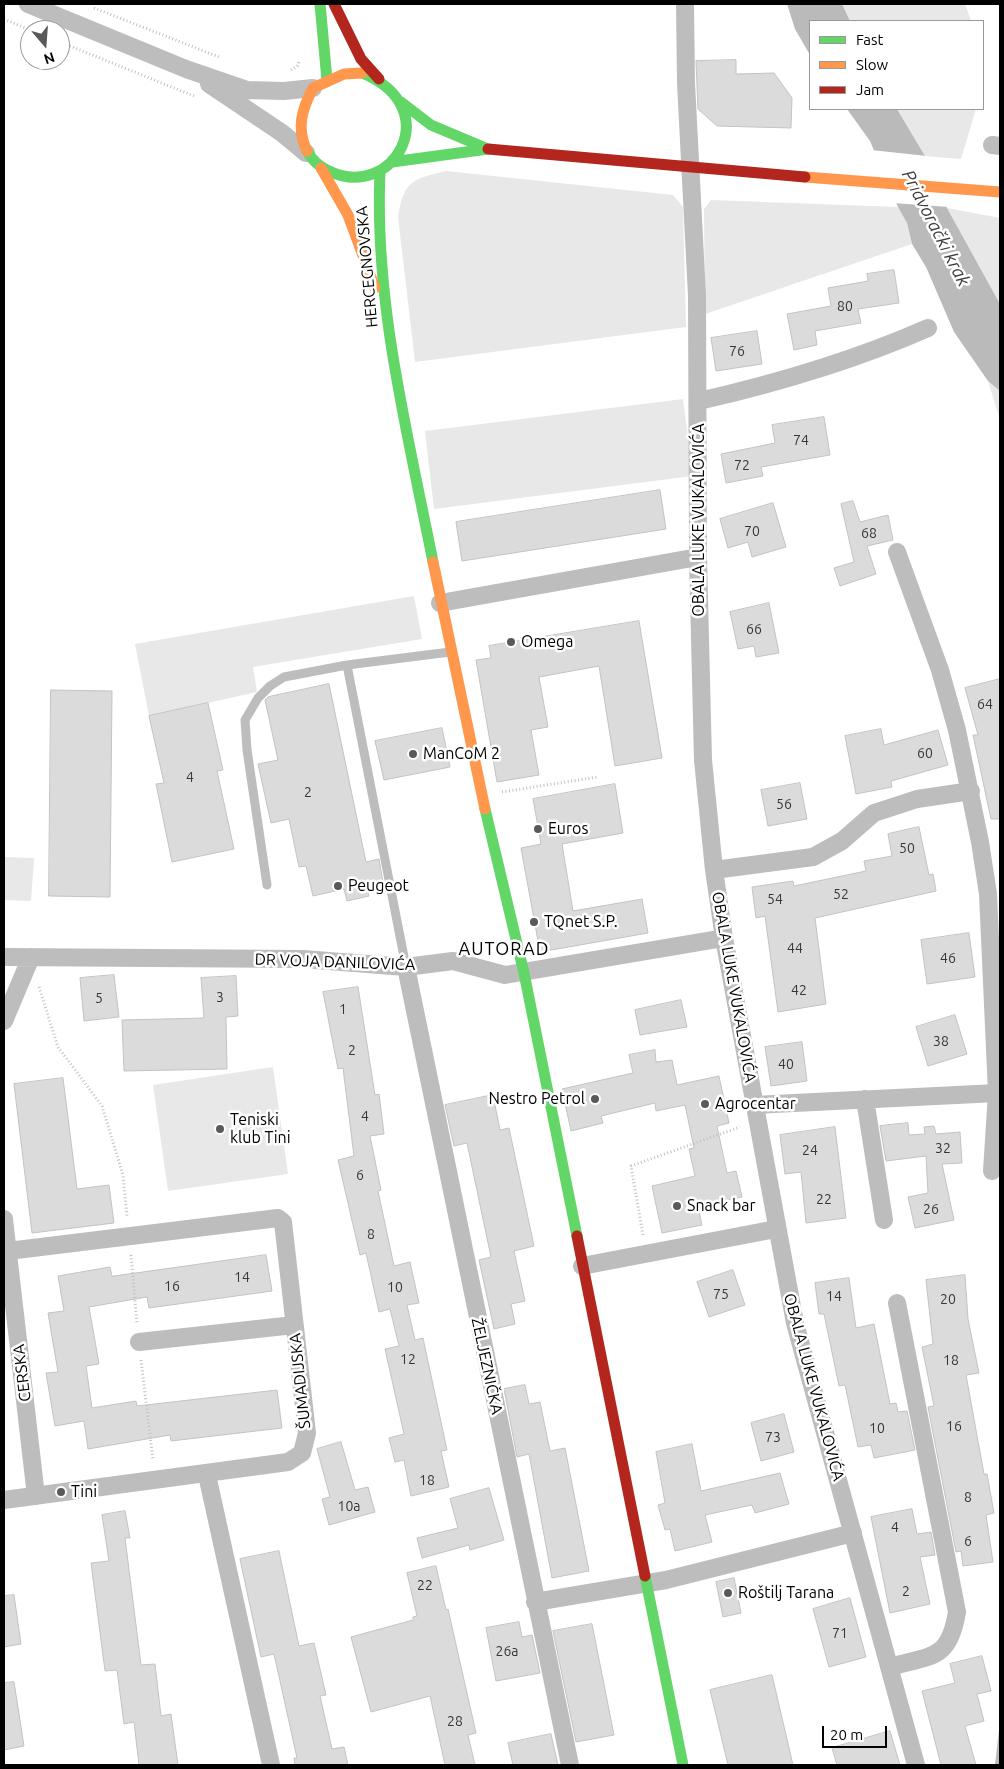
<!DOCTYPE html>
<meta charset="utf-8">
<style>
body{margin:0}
#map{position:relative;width:1004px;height:1769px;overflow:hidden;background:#fff;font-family:Ubuntu,sans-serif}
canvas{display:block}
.frame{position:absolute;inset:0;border:5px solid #000;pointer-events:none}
.legend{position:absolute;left:809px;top:20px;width:175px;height:90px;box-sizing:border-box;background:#fff;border:1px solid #999;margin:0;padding:6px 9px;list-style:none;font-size:15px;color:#000}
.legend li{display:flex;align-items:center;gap:10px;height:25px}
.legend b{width:25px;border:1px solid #999}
.north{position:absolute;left:20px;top:20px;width:50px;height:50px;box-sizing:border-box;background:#fff;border:1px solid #999;border-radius:50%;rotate:162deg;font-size:14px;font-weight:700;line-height:20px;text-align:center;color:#000}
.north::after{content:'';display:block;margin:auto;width:18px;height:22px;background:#595959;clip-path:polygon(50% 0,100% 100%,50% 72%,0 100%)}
.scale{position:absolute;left:822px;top:1726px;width:65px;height:22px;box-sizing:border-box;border:2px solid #000;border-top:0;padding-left:6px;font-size:15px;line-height:18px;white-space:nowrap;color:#000;-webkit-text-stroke:4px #fff;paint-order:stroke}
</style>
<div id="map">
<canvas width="1004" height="1769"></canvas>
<div class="frame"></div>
<ul class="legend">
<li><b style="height:6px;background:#63d668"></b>Fast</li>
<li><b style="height:6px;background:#ff974d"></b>Slow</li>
<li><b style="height:6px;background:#b3261e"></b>Jam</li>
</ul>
<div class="north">N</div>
<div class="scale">20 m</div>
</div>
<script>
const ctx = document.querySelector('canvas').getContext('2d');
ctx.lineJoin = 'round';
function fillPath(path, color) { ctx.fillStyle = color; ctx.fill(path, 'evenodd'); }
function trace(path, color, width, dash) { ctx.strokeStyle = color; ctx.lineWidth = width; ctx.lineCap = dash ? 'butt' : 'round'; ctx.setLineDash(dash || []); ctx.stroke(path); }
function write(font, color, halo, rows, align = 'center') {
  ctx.font = font + ' Ubuntu,sans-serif'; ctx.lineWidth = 5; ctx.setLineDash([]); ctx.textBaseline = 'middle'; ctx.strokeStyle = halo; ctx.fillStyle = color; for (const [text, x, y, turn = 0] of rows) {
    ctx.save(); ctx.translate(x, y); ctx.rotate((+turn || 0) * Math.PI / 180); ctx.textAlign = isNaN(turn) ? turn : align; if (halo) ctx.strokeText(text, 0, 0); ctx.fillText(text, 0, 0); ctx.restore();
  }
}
fillPath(new Path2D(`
 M842,4H965L971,21H850Z
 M897,109H976L961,159L925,156Z
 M446,171L673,195L683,207L686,327L415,362L398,217C404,181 412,179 446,171Z
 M711,200L898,207L907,223L912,244L705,314L704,209Z
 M947,208L1000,218V304Z
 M988,381L1000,391V420Z
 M683,399L693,476L434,509L425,431Z
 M414,596L422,639L253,667L257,692L149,716L135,644Z
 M4,857L34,858L31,901L4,900Z
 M273,1067L288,1174L168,1191L153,1085Z`), '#e8e8e8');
fillPath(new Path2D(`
 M787,4H842L850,21H810V55L795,29Z
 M847,109H897L925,156L947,208L1000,304V391L988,381L954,332L926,267L912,244L907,223L898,207L870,141Z
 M1000,1721V1765H995Z`), '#bababa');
fillPath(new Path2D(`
 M871,150L927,156L949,207L893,203Z`), '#fff');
const building = new Path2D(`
 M736,60V74L774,73L792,98L791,128L717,126L698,109L696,61Z
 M894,270L899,303L858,309L861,323L815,331L817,345L794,350L787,314L831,306L828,288L868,281L867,274Z
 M757,331L762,364L716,371L711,338Z
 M824,417L830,455L761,467L763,476L726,483L721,454L775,443L772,425Z
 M660,490L666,529L462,561L456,522Z
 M853,501L860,522L888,515L893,540L867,546L876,574L840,586L834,568L854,562L841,504Z
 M773,503L786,547L752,557L748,542L728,548L720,519Z
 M769,603L779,653L756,657L754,646L738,649L730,612Z
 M639,621L662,758L615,766L599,666L539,677L548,727L531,730L539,775L497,782L476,660L491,658L489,646Z
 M1000,679V819H991L973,735H978L965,688Z
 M329,684L366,862L379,859L384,888L368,891L369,896L347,901L344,889L313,896L306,866L299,867L289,819L271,823L258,764L278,760L265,700L268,697Z
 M51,690L112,691L110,897L49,896Z
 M208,703L223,770L217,771L234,849L172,862L156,784L164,783L149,716Z
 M442,728L450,767L384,780L375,741Z
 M881,729L884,745L938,730L948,765L891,781L892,787L856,794L845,736Z
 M800,783L807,819L768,826L761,790Z
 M615,784L623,833L562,844L573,911L642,899L648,933L540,952L521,848L541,844L533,799Z
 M919,827L929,875L933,874L936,891L815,918L826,1004L778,1012L765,916L756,918L752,887L793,881L794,886L866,871L864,861L892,856L888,834Z
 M969,933L975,977L927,984L921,940Z
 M114,975L119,1017L84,1021L80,978Z
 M236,976L238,1016L226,1017L227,1069L124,1071L122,1020L204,1018L201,978Z
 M358,987L375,1095L379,1094L384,1134L370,1136L381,1190L378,1191L394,1266L410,1262L419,1303L407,1305L415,1340L423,1338L447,1450L441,1451L449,1487L411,1496L404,1460L395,1462L389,1438L404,1434L385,1349L399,1346L390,1309L379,1312L366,1253L360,1255L338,1160L354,1156L343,1068L338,1069L323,992Z
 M681,1000L687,1027L640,1035L635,1010Z
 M955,1015L967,1054L928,1066L916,1027Z
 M802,1042L807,1081L771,1086L765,1047Z
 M655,1050L656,1062L672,1060L677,1085L719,1076L729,1123L717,1126L727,1173L736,1171L742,1197L698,1207L702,1225L662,1233L652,1186L695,1176L689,1149L694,1148L685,1105L656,1111L655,1103L601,1116L603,1123L571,1131L562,1089L633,1073L629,1055Z
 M63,1078L77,1189L109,1185L114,1223L32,1233L14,1084Z
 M493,1095L500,1130L509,1128L534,1246L514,1251L525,1301L511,1304L515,1324L494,1329L479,1260L491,1257L467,1143L454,1146L445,1105Z
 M908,1123L909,1135L925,1134L924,1127L934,1126L936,1134L960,1132L962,1163L942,1164L954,1220L915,1228L908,1197L928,1193L926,1156L886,1161L880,1126Z
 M835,1127L846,1218L806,1223L801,1172L785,1174L780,1135Z
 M266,1255L272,1291L149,1308L147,1297L89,1307L99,1364L86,1366L92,1408L136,1401L137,1406L277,1390L282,1428L171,1441L170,1435L88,1449L84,1421L55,1426L46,1373L58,1372L48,1313L64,1311L58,1276L110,1267L112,1276Z
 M733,1270L745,1305L709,1317L697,1282Z
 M965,1275L968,1319L979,1373L966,1375L984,1474H987L994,1513L986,1515L993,1562L963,1566L961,1551L956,1552L928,1407L934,1406L922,1347L933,1344L926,1280Z
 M849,1278L856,1328L874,1324L890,1404L896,1403L898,1412L907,1411L915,1450L874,1458L871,1445L858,1447L845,1385L839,1386L824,1314H819L815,1283Z
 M525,1385L529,1404L540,1402L550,1451L565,1448L589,1571L552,1578L529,1454L517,1457L504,1389Z
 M784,1414L794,1452L761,1461L751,1423Z
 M341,1442L355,1490L368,1487L375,1512L329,1525L322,1499L330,1497L317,1449Z
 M692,1444L701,1491L780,1473L789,1504L755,1513L752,1505L705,1515L712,1542L675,1551L670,1529L665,1530L658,1505L665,1503L656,1452Z
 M489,1488L504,1540L470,1550L469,1545L422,1558L417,1538L458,1528L450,1499Z
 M912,1509L917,1534L931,1532L935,1555L920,1557L930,1604L890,1613L871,1517Z
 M125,1511L130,1538H125L141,1665L155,1664L161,1716L171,1714L178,1765H139L134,1722L124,1724L117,1670L105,1671L91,1563L109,1561L102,1515Z
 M279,1551L299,1646L314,1643L326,1695L320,1696L332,1749L344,1747L348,1765H295L294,1758H297L274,1654L261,1657L240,1559Z
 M436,1566L446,1610L448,1609L476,1733L468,1735L475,1765H445L430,1696L371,1712L351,1637L413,1620V1617L417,1616L407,1573Z
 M734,1578L741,1613L723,1617L716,1582Z
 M14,1595L21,1644L4,1647V1596Z
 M850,1598L866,1657L829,1667L813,1609Z
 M519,1622L522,1637L532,1635L540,1673L496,1681L486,1628Z
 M592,1624L614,1735L576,1742L553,1631Z
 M982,1656L991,1691L977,1694L984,1721L965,1726L976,1765H941L922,1691L955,1683L950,1664Z
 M772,1675L793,1765H728L710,1690Z
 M14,1682L24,1746L4,1750V1683Z
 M890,1731L900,1765H837L832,1748Z
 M551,1734L558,1765H513L508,1743Z`);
fillPath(building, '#dbdbdb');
trace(building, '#c3c3c3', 1);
trace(new Path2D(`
 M94,8L219,57
 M4,19L30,30
 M60,42L194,96
 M291,70L297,66L300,60
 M502,792L598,777
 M39,987L58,1047L102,1106L123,1175L127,1217
 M643,1235L631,1166L740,1127
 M131,1255L137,1324
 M141,1360L153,1460`), '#c2c2c2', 3, [1, 2.5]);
trace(new Path2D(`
 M347,665L406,967
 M267,885L247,750L245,720L258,698L270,686L284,677L347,665L450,652`), '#bdbdbd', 9);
trace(new Path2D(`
 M28,4L186,69L247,90L284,91L313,88
 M685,4L686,83L697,296L698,557L703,760L714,870L724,938L795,1323L916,1765
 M209,84L282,133L306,153
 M992,145L1000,146
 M699,401C778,383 853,361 928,328
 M897,552L940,670L957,730L980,842L988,894L997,1093L992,1171
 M440,603L698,557
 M714,870L813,857L842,841L874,813L917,799L971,791
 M4,957L303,959L406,967L453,961L505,975L724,938
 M406,967L570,1765
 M4,1021L31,957
 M865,1099L884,1220
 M754,1105L997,1093
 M4,1219L36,1496
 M582,1266L776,1229
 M139,1342L294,1325
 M207,1475L271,1765
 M4,1500L288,1462L302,1453L307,1433L283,1222L278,1218L8,1251
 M535,1602L666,1580L853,1533
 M889,1667C931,1655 949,1661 957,1612L897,1303`), '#bdbdbd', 18);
trace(new Path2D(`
 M320,4L327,80
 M307,151C312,160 320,167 329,171C393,202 448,108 362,73
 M392,162L488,149L431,125L401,102
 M380,172C374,304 408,434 433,562
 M485,809L524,973L577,1236
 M645,1576L683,1765`), '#63d668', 11);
trace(new Path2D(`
 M307,151C296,128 302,109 313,88L344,74L362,73
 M321,168L348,215L375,288
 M805,177L1000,192
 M433,562L485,809`), '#ff974d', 11);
trace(new Path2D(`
 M334,4L361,59L379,79
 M488,149L805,177
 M577,1236L645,1576`), '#b3261e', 11);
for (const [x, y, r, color] of [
 [511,642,5,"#595959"],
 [413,754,5,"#595959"],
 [538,829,5,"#595959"],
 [338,886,5,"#595959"],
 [534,922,5,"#595959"],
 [595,1099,5,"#595959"],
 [705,1104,5,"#595959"],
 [220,1129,5,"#595959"],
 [677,1206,5,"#595959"],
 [61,1492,5,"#595959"],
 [728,1593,5,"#595959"]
]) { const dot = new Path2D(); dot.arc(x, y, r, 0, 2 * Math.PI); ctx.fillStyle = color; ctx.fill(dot); trace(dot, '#fff', 2); }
write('14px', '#373737', null, [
 ["80",845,306],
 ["76",737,351],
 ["74",801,440],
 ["72",742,465],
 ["70",752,531],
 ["68",869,533],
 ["66",754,629],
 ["64",985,704],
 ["60",925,753],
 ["4",190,777],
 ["2",308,792],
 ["56",784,804],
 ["50",907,848],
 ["52",841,894],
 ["54",775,899],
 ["44",795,948],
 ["46",948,958],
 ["42",799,990],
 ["3",220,997],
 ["5",99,998],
 ["1",343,1009],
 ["38",941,1041],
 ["2",352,1050],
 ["40",786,1064],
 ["4",365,1116],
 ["32",943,1148],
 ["24",810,1150],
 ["6",360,1175],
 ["22",824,1199],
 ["26",931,1209],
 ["8",371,1234],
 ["14",242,1277],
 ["16",172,1286],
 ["10",395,1287],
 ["75",721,1294],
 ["14",834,1296],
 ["20",948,1299],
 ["12",408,1359],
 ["18",951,1360],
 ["16",954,1426],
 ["10",877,1428],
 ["73",773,1437],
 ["18",427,1480],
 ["8",968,1497],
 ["10a",349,1506],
 ["4",895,1527],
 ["6",968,1541],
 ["22",425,1585],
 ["2",906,1591],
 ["71",840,1633],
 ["26a",507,1651],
 ["28",455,1721]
]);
write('16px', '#000', '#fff', [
 ["HERCEGNOVSKA",367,267,-95],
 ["OBALA LUKE VUKALOVIĆA",699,520,-90],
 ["DR VOJA DANILOVIĆA",335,962,2],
 ["OBALA LUKE VUKALOVIĆA",734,987,80],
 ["ŽELJEZNIČKA",487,1366,78],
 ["CERSKA",22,1373,-97],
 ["ŠUMADIJSKA",300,1381,-96],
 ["OBALA LUKE VUKALOVIĆA",814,1387,75]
]);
write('16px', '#000', '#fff', [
 ["Omega",521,642],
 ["ManCoM 2",423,754],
 ["Euros",548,829],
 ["Peugeot",348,886],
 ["TQnet S.P.",544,922],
 ["Nestro Petrol",585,1099,"right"],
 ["Agrocentar",715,1104],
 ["Teniski",230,1120],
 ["klub Tini",230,1138],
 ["Snack bar",687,1206],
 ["Tini",71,1492],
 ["Roštilj Tarana",738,1593]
], 'left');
write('italic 18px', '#3d3d3d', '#fff', [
 ["Pridvorački krak",936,228,63]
]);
ctx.letterSpacing = '1px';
write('18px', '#000', '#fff', [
 ["AUTORAD",504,949]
]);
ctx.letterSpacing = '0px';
</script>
